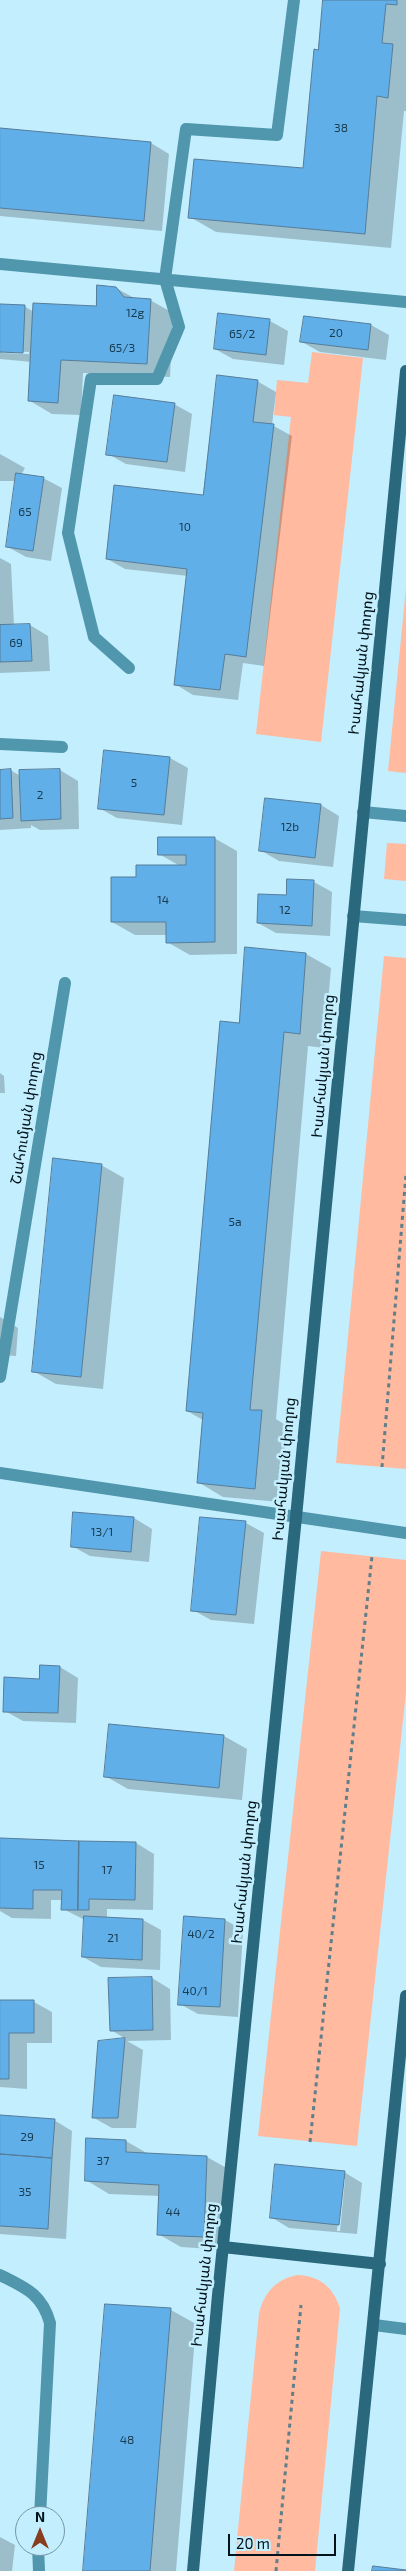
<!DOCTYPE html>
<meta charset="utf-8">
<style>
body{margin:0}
#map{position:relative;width:406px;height:2571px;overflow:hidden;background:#c3eefe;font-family:"Exo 2",sans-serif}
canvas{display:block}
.north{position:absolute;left:15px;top:2506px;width:50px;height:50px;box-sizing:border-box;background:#c3eefe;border:1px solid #7596a3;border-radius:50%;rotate:0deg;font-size:14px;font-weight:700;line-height:20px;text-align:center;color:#00131a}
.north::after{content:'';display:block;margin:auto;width:18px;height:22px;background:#863e1f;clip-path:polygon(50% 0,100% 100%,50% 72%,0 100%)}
.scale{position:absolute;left:228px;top:2534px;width:108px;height:22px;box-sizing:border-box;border:2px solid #00131a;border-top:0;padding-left:6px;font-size:15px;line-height:18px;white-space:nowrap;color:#00131a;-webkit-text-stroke:4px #c3eefe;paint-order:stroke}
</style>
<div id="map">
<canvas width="406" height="2571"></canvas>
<div class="north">N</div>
<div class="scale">20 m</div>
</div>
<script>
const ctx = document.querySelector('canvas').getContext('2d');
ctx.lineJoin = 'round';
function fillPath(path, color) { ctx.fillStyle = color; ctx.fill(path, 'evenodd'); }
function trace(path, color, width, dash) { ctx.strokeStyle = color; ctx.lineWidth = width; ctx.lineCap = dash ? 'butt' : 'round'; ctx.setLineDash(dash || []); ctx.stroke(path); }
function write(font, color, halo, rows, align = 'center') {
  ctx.font = font + ' "Exo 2","Noto Sans Armenian",sans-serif'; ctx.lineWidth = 5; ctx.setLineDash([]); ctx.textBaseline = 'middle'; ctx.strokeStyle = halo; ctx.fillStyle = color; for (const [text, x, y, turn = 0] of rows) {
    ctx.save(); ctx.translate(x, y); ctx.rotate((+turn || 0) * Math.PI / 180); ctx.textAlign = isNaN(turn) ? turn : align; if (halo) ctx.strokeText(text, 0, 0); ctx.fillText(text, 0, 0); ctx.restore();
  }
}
fillPath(new Path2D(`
 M312,352L363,358L321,742L256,734L291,417L274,415L277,380L308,383Z
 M406,588V773L388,771Z
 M387,843L406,844V881L384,879Z
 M384,956L406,958V1469L336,1463Z
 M321,1551L406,1560V1692L357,2146L258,2136Z
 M297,2275C320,2276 333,2287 340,2308L315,2571H234L259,2313C265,2292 275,2280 297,2275Z`), '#ffba9f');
fillPath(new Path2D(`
 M324,0H406V111H404L391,248L216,232L190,217L304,170Z
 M0,129L151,143L169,154L162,231L0,216Z
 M116,288L136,299L150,300L173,313L170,377L83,373L81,415L52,414L30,401L32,362L0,359V306H24L34,312L98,308ZM2,351L29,352V354L2,353Z
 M219,314L270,321L288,331L284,365L233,359L215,349Z
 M371,325L389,335L386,360L320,352L302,342Z
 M257,381L276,392L272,425L292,436L264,666L243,663L238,700L193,695L175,684L188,576L125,569L107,559L204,496Z
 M174,404L192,414L185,472L126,464L108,454Z
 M0,454L25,468L21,475L43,478L62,488L51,561L26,557L8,547L17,481H0Z
 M0,558L11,564L14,626L30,625L48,636L50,671L0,673Z
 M170,758L188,768L182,825L117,818L99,808Z
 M10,770L21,776L60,770L78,781L79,829L40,830L31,825V828L0,830V771Z
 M267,799L321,805L339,816L333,867L279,861L260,850Z
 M214,838L237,851V954L190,955L167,942V935H135L112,922L137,879L180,866L159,854Z
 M314,882L332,892L330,936L276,933L258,923L288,897Z
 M247,949L306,954L331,968L324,1048L308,1046L276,1419L287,1426L280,1502L223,1497L198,1482L203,1420L187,1411L240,1024Z
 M0,1073L4,1076L5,1093H0Z
 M101,1165L124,1178L103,1389L56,1384L33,1371Z
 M0,1317L18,1328L16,1356L0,1355V1360Z
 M134,1518L152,1529L149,1562L90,1556L72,1546Z
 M246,1523L264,1533L254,1624L211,1620L193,1610Z
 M60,1667L78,1678L76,1723L23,1721L5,1711L40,1680Z
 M224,1736L247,1749L242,1800L128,1789L105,1776Z
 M0,1839L136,1843L154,1854L153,1910L107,1909V1918L143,1920L161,1930L160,1970L101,1967L83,1957L85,1920L63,1909V1900H51V1919L12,1918L0,1911Z
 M225,1920L243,1930L238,2017L198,2014L180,2004Z
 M152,1978L170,1989L171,2040L127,2041L143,2050L136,2128H112L94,2118L99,2042L126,2039L111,2030Z
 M0,2001L34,2002L52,2012V2043H27V2089L0,2087Z
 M0,2116L54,2120L72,2131L66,2239L0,2234Z
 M88,2139L126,2141L150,2155L207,2157L230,2170L227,2250L181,2247L158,2234L160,2196L109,2194L86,2180Z
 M344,2172L362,2183L357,2234L289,2228L271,2217ZM342,2179H345L340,2231H337Z
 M171,2310L196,2324L176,2571H85Z
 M0,2537L15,2545L12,2571H0Z`), '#0003');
const building = new Path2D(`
 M323,0H397V5L386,4L382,43L393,44L388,98L377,96L365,234L188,218L194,159L303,168L314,49L318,50Z
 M0,128L151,142L144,221L0,208Z
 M97,285L116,287L124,297L151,299L147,364L61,360L58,403L28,401L33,303L96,306Z
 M0,304L25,305L23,353L0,352Z
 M218,313L270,319L266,355L214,349Z
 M304,316L371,324L368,350L300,342Z
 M217,375L258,380L253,422L274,424L246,657L225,654L220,690L174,685L187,569L106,559L114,485L203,495Z
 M114,395L175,403L167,462L106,455Z
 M16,473L44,477L33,551L6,547Z
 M30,624L32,661L0,662V625Z
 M104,750L170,757L164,815L98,809Z
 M11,769L13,818L0,819V770Z
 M60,769L61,819L21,821L19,770Z
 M265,798L321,804L315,858L259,851Z
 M158,837H215V942L166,943V922H111V877H136V865H186V855H158Z
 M287,879L314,880L312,926L257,923L258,894L286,895Z
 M245,947L306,953L300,1034L284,1032L250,1410H262L255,1489L197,1483L203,1413L186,1411L220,1021L239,1023Z
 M53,1158L102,1164L81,1377L32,1372Z
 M73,1512L134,1517L131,1552L71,1547Z
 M200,1517L246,1521L236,1615L191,1611Z
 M40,1665L60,1666L58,1713L3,1712L4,1677L39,1679Z
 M109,1724L224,1735L219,1788L104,1777Z
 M0,1838L79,1841L78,1910H61L62,1890H33V1909L0,1908Z
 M79,1841L136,1842L135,1900L89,1899V1910H78Z
 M84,1916L143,1919L142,1960L82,1957Z
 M184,1916L225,1919L220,2007L178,2005Z
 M152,1977L153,2030L110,2031L108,1978Z
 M0,2000H34V2033H9V2079H0Z
 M125,2038L118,2118H92L98,2041Z
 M0,2115L55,2119L52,2158L0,2154Z
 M86,2138L126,2140V2152L207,2156L204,2237L157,2235L159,2185L85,2181Z
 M0,2154L52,2158L48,2229L0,2226Z
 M275,2164L345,2171L339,2225L270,2218Z
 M105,2304L171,2308L150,2571H83Z
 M373,2566L406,2570V2571H372Z`);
fillPath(building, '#60afe8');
trace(building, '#567c99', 1);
trace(new Path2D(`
 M382,1467L406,1174
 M310,2142L372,1556
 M276,2571L301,2305`), '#607f8a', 3, [4, 4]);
trace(new Path2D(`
 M129,668L94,637L68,533L91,379H157L179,327L165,279
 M374,2325L406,2329`), '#5096ad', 12);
trace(new Path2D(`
 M0,264L406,302
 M165,279L186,129L277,135L294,0
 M0,744L62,747
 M363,812L406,816
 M353,916L406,920
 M0,1377L65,983
 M0,1473L406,1533
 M0,2275C26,2288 42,2294 50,2323L40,2516
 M38,2546L39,2571`), '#5096ad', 12);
trace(new Path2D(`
 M223,2247L380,2264
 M193,2571L218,2295L296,1517L406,371
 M348,2571L406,1996`), '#2a697d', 12);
write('12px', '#183a4e', null, [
 ["38",341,128],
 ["12g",135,313],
 ["20",336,333],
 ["65/2",242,334],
 ["65/3",122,348],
 ["65",25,512],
 ["10",185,527],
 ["69",16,643],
 ["5",134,783],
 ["2",40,795],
 ["12b",290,827],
 ["14",163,900],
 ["12",285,910],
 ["5a",235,1222],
 ["13/1",102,1532],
 ["15",39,1865],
 ["17",107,1870],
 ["40/2",201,1934],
 ["21",113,1938],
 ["40/1",195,1991],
 ["29",27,2137],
 ["37",103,2161],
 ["35",25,2192],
 ["44",173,2212],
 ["48",127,2440]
]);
write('15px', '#00131a', '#c3eefe', [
 ["Իսահակյան փողոց",361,663,-84],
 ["Իսահակյան փողոց",323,1066,-85],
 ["Շահումյան փողոց",26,1118,-81],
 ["Իսահակյան փողոց",284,1469,-85],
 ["Իսահակյան փողոց",244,1872,-84],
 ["Իսահակյան փողոց",204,2275,-84]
]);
</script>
